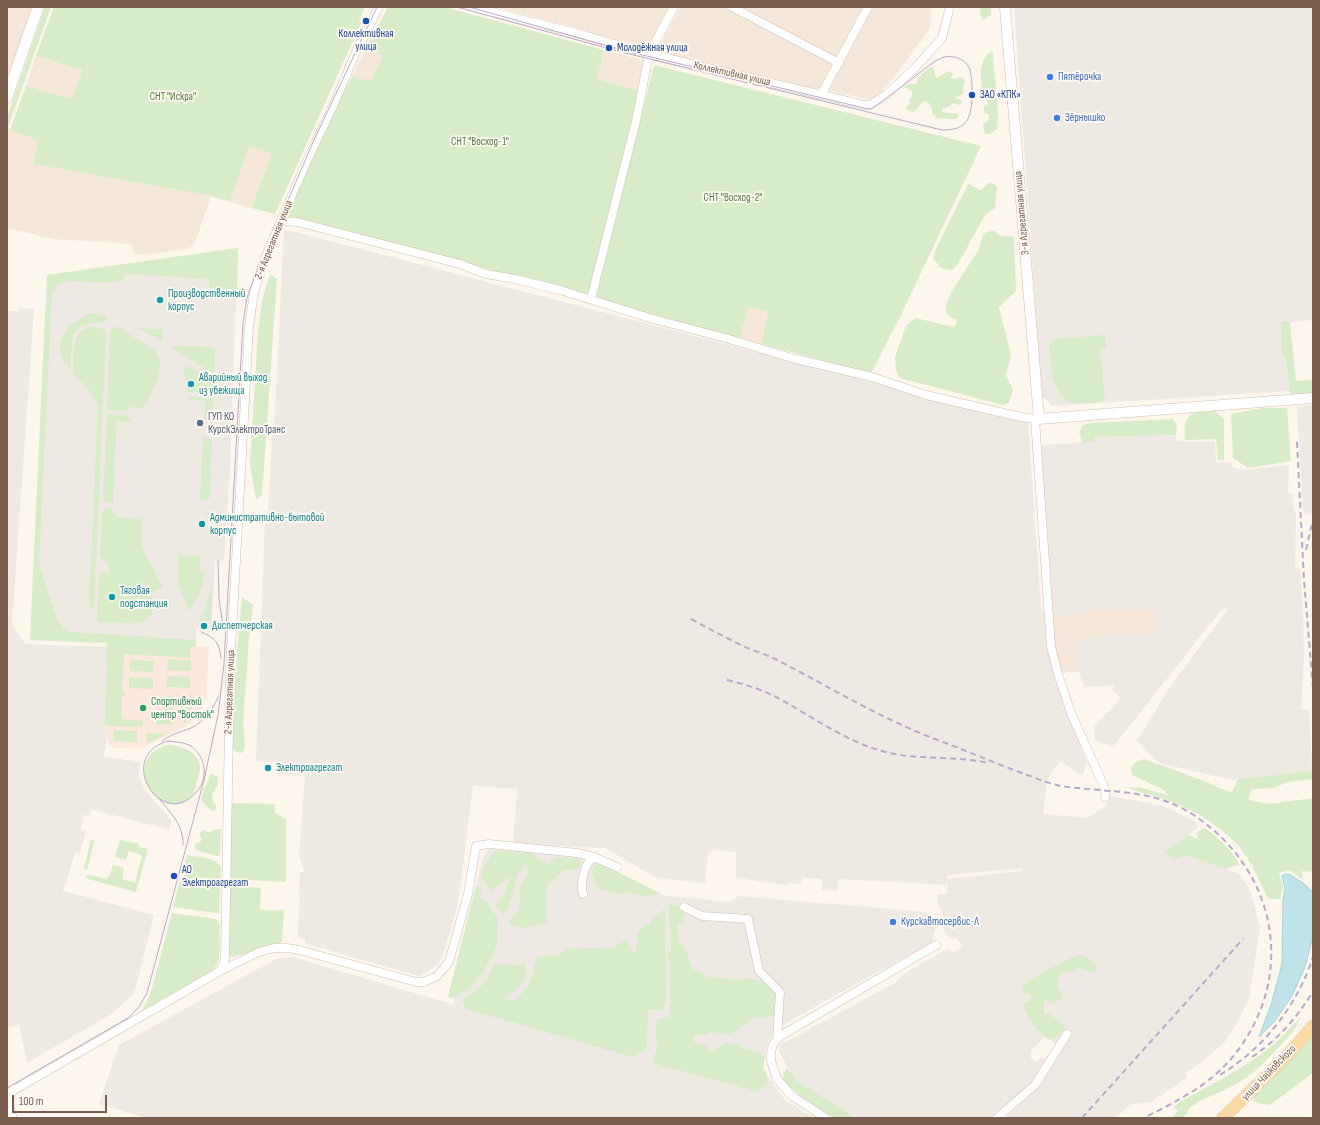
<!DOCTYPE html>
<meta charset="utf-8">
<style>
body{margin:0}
#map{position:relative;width:1320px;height:1125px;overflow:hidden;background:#fdf6ec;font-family:"Sofia Sans Condensed",sans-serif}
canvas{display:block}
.frame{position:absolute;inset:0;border:8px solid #7a5c4d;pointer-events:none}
.scale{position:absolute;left:12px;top:1095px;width:95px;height:18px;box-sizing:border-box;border:2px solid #7a5c4d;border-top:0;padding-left:5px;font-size:12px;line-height:14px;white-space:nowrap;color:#7a5c4d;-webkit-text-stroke:3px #fffaf3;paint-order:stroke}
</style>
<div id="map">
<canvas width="1320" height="1125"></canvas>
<div class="frame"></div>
<div class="scale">100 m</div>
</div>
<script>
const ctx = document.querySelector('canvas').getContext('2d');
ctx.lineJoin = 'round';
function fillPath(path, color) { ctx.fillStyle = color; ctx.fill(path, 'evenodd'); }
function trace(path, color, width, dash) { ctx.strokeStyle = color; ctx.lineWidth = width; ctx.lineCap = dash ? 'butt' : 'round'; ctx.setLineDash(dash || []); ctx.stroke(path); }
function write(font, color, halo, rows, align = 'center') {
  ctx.font = font + ' "Sofia Sans Condensed",sans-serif'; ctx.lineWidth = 3.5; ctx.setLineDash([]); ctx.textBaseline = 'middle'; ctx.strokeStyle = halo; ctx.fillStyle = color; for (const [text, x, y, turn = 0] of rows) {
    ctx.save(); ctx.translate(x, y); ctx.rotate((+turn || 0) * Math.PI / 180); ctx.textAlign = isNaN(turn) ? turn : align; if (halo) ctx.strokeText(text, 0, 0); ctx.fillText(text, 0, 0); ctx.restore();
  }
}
fillPath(new Path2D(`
 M7,7H33L7,81Z
 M496,7H672L650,48Z
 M680,7H864L820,88L817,89L657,51Z
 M871,7H932L930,28L893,79L873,100L829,91L827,89Z
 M365,50L384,55L371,81L352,76Z
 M604,50L647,61L640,91L597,79Z
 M36,56L82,70L72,99L26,86Z
 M7,128L38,140L33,164L211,196L194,245L185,250L134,255L132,244L53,239L7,228Z
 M249,146L272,152L251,208L230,202Z
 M748,307L768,312L761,344L740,338Z
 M1157,609L1159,635L1078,637L1079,672L1055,673L1043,638L1041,611L1051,610L1080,614L1082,610Z`), '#f5e8da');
fillPath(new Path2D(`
 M107,643L209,647L206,699L197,719L186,726L140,749L110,747L105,732Z`), '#fde8e0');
fillPath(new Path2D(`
 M1014,7H1313V320L1281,323L1286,357L1289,391L1052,406L1042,396Z
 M284,229L1028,423L1043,638L1087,764L1082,776L1060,761L1047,780L1043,814L1087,818L1105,807L1110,796L1163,806L1189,818L1200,826L1166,852L1173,858L1185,855L1239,874L1251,892L1260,928L1249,998L1237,1024L1224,1043L1197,1066L1186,1072L1187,1078L1151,1102L1132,1104L1114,1118H1006L1041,1085L1062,1051L1051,1040L1044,1037L1031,1051V1058L1035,1063L1042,1057L1047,1063L1034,1082L991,1118H857L800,1083L788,1068L779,1052L780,1045L895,983L905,973L947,949L954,952L963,947L956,938L952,940L950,937L947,936L944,930V917L938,904L937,894H947L948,879L1022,871L1024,868L947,875V885L838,879L837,891L822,890V879L802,878L801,884L791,883L787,885L762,882L736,877V852L714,850L708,854L705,884L655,877L605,848L513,844L517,789L473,786L458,904L442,958L433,968L419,976L311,945L305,943V939L298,938L300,872H304L299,854L305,776L279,774V762L256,761L265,519H268L272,431H274Z
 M238,248L230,467L224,561L215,560L212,623H215L214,630L196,629V647L30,640L47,275Z
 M19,308L34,309L12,624L25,644L107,647L105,732L107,744L103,756L140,762L139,776L144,789L171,820L169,830L91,809L90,816L84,815L81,830L86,831L80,853L75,852L66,885H64L63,891L154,915L134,994L110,1015L27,1063L19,1025L7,1028V311H19Z
 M1313,405V510L1311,515L1303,513L1297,406Z
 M1176,435L1177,441L1215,442L1216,463L1231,462L1233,468L1246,470L1289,465L1288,493L1294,494L1292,505L1294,506V512H1296L1295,568L1300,569L1303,617L1304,659L1301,709L1309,710L1312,771L1233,780L1159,763L1137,741L1170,687L1228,609H1222L1113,747L1095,740L1094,727L1121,698L1112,689L1115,685L1084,687L1079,672L1078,637L1158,635L1157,610H1083L1080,614L1058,615L1051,610L1040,447L1042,445L1094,442L1095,437Z
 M491,846L562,852L595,861L666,896L730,902L739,896L926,912L937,921L932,942L782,1025L768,1041L763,1068L768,1077L785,1100L815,1118H147L99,1104L119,1045L276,959L293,957L454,1005V998L448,997L483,858Z`), '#efe9e4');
fillPath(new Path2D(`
 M45,7H51L7,130L8,114Z
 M54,7H365L359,21L361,23L275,214L251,208L272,153L249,146L230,202L211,196L33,164L38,140L10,130L26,86L72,99L82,70L36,56Z
 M388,7H444L604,50L597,79L640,91L589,297L458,261L286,217L309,162L352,76L371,81L383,55L365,50Z
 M981,7H991V15L983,20L980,14Z
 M990,52L993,53L998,114L997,129L990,134H985L983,124L989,120V114L984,113V106L988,104L987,99L983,98C982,84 976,63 990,52Z
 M654,65L981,146L900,317L871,373L761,344L768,312L748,307L740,338L595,299Z
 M933,66L936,78C941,76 943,73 950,71L953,74L951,78L954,79L962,77L965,80L963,88V94L954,98L962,100L960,105L952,103L950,106L942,109V112L958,114L959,116L956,119H950L935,118L936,115H933L931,106L927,101L922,102L918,108L913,112L907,110L906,107L910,104L909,99L912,96V91L904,87C907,83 911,84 916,84C918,77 925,70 933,66Z
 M990,182L997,186L995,208L985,215L958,264L952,270L941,268L933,258L936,249L968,184L981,190Z
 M993,230L1001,236L1014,237L1016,291L999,307L1011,355L1006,375L1013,390L1009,403L1003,405L900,378L896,370L895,357L906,326L915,318L954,327L957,321L946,314V304L952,291L979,249L983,234Z
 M238,248L237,299L209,287V279L124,274L123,281L106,283L68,281L58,285L52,293L39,563L57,619L63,628L70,632L196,640V647H191L190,658L124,654L122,692H125V695L122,696V719L143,720L142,727L105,726L107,643L30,640L47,275Z
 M270,274L277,279L262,495L256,500L250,463L258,332L262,300Z
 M88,314H98L106,317V320L102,323C89,323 81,323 73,334L70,369L61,356L60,344L63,336L71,324Z
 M1281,322H1290L1296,381L1313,380V394L1293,396L1289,391L1286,357L1282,356Z
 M90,327L104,329L106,332L94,610L90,607L89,601L98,404L89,390L73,373C74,356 70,333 90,327Z
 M114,327H118L154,350C169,368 152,391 143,408L132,407L125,411L107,410L110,333L111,330Z
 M139,328L163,329V342Z
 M1105,335L1106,348L1100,349L1105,400L1093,403H1068L1060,394L1052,379L1049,343L1054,339Z
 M169,346L215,347L214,374Z
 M187,366C193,367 211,377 213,383C214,386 213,390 213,393L188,392L186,390V378L183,370Z
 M187,397L213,398V415L211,418L204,419L205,401L187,400Z
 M1262,408H1287L1291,461L1248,468L1233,458L1231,414Z
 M1215,411L1224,419V460H1218L1216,439L1185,440C1183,412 1191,412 1215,411Z
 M107,414L126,415L132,422L117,421L113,503L104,501L103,498Z
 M1173,419L1177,426L1176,435L1095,437L1094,442L1082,443L1079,432L1083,425L1092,423Z
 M203,437H208L212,440V445L210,497L208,499L200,500Z
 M106,508H112L116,517L142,519V548L163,587L152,593C152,599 154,608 151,615C144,628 109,622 97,622L99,573H109V562H106L100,557L102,513Z
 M178,555L201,556L199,570L205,571L202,588L190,611L178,585Z
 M212,583L211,621H199L205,608Z
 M242,597L253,605L249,639L243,722L245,746L244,750L241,753L237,752L233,750L232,744L231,719Z
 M168,659L191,660V671L167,670Z
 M130,660L154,661L153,672L130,671Z
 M167,676L190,677V688L166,687Z
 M129,677L153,678V689L129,688Z
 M165,696H174L173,725L156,724V720H164Z
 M189,697H196V699L184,725L185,701Z
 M114,730L137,731V742L113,741Z
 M147,733L166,734L147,744Z
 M168,745C180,745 200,752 200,767C200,773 197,780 196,786C194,794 191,798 184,802C155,818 120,757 168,745Z
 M1144,759L1207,782L1221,789L1232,792L1238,779L1312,771L1313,779L1287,782L1274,788L1252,789L1248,800L1270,804L1313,798V872L1302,871L1303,880L1290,870L1279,873L1283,887L1280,899H1268C1261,883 1248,855 1236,843C1215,822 1189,807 1161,798C1149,794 1137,792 1126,787L1142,788L1168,795L1164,790L1132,775L1131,767L1136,762Z
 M211,773L217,776L218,785L212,794L213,802L216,805V809L214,811L210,810L201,800C202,792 204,789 207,783C209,779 208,777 211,773Z
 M233,803L275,804V813L286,820V882L230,879L228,877L229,806Z
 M1205,828C1216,836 1235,852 1239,865L1225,869L1185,855L1173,859L1165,852L1188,835L1198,839L1197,832Z
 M216,829H221L220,854L218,856L197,851L194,846L197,843L200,842L202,839L200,836V833L202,830L209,832Z
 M93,839L94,841L88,868L85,870L84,867L91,840Z
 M120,840L139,844V847L148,849L136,892L88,879L85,876L89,875L106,879L110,875L113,865L124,868L122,879L135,883L142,855L129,851L126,860L115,857Z
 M494,851L531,853L548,865L555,857L581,859L580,868L563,871L547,885V922L524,928L513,925L509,921L519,910L521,884L529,871L526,863L517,875L511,901L504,914L495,906L503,898L510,876L491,891L481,877L487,861Z
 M187,855C197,857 215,857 221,867L219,913H216L173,907L180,880H183L187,866L184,865Z
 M595,861L661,894L645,896L625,892L618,894L598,889L592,874Z
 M228,885L261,888L260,910H284L282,942L233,957L229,955L228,951Z
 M476,885L482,891L480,899L487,902L498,919L497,945L492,957L483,972L470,988L454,998L448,997Z
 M671,904L681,907L684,913V921L678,924C677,931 678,938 680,944L685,947L692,968L707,977L740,980L750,978L761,981L772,988L778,993L776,1014C769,1019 760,1016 752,1019C748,1021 745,1024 741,1027C731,1037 724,1034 711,1032L706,1036L698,1034L692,1037L696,1044L707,1046L711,1052L725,1043L739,1044L746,1050L758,1051L765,1056L763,1068L768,1077L767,1085L761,1087L759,1092L652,1063L658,1044L655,1039L657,1034L655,1025L658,1019L670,1016V964L668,961V954L671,951L669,906Z
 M665,909L666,1000L663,1010H648L647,1048L633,1057L466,1009L462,1000C479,988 488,983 494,963L516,966L523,962C533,978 518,990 504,997L507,1000H516C522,992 530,985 533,975C535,967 533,965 538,957L558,955L566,949L611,948L627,940L635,955L638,933L645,924L650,925L653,917Z
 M172,913L216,919L220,925L219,959L216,966L210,972L141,1011L147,1002L153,985Z
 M1080,955L1088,958L1096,967L1095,973L1079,968L1071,972L1063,971L1058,976V987L1063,998L1052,1004L1047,1000L1044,1002V1014H1049L1065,1025L1062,1032L1051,1040C1039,1035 1027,1016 1023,1004L1031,1001V995L1022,993L1023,986C1035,975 1064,960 1080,955Z
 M1301,1017L1293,1032L1261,1066L1246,1078L1223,1091L1201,1100L1188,1109L1187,1114L1182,1118H1175L1173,1116L1178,1111L1174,1107L1178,1103C1208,1086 1240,1071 1268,1049C1280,1040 1290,1028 1301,1017Z
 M1313,1033V1073L1274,1102L1268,1105L1257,1103L1254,1100V1097L1299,1051Z
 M787,1068L800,1083L857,1118H834L805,1099L784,1083L783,1074Z`), '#d8ecc9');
const water = new Path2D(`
 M1289,874L1303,883L1313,892V936L1305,967L1292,996L1274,1022L1259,1037L1271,1005L1282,964L1283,899L1285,889L1282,876Z`);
fillPath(water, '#bfe3e8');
trace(water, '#a5d3da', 1);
const minor = new Path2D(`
 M473,7L587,36L649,54L864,105H870L887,94L915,68L942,38L949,11
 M732,7L839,63
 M821,95L868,7
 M281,221L297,222L460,264L486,274L515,279L560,290L653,319L729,339L792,358L872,377L926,395L1021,417L1035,419H1039
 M591,299L636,121L649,54L674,7
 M1035,419L1051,647L1058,674L1071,713L1106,791L1105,797
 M583,894C580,884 584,863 594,857
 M684,907L702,916L748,919L759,971L780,992L777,1040
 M220,971L223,965L225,958L230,668L249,327L254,292L265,258L305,165L334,104L356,52L379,7
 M7,1094L220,971L259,952L274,948H287L299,950L416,982H423L436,977L449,962L468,894L476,846L489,844L577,853L594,857L617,867
 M13,1118C7,1108 8,1099 14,1089
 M826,1118L792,1096L777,1079L771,1061V1052L773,1044L782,1035L936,945
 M997,1118L1035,1085L1067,1034`);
const tertiary = new Path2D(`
 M1005,7L1039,419L1313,398`);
const secondary = new Path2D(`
 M7,97L38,7`);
const primary = new Path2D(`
 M1223,1118L1287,1056L1313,1026`);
trace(minor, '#d1beb0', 9);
trace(tertiary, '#d1beb0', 11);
trace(secondary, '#d6c0b0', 12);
trace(primary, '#dad1cd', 13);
trace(minor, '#fff', 8);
trace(tertiary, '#fff', 10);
trace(secondary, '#fff', 11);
trace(primary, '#fbd9a5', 12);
trace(new Path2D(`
 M457,7L625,53L942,130C951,130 959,129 965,123C974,115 973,81 970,70C966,58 951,54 941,58C933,62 926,68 918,74C904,85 889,96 874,107L870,109L864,108L626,51L469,7
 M218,560L219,599L223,626
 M201,632C215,637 220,644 221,658
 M162,741C171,734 181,732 191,728C204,722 213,709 218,697
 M168,741C175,742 182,742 189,745C205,754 209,776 198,790C163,835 113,756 168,741Z
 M160,800C171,813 184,826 183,845
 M7,1088L128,1018L139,1007L147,993L204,780L218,715L224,664L243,323L247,298L253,281L314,140L377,7`), '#b9a8c9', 1);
trace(new Path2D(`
 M1297,442L1304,580L1313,688
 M1306,550L1313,519
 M691,619C708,628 724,637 741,645C751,650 762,653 771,657C815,679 856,704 900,724C920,734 941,741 961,749C984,758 1007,768 1030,776C1040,780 1051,784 1061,786C1107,793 1152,788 1192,814C1276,868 1298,974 1235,1054C1212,1084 1177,1101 1144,1118
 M727,680C744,684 761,689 776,697C810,715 845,741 882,751C916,761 954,755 988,763
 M1252,1057C1280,1038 1295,1019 1313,992
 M1220,1075C1264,1048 1297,1006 1313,957
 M1082,1118L1243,939`), '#b9a8c9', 2, [6, 4]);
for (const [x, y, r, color] of [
 [366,21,4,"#1a4fb4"],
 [609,48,4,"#1a4fb4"],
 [1050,77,4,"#3f7fe0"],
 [972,95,4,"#1a4fb4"],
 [1057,118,4,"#3f7fe0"],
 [160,300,4,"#0f9aa8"],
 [191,384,4,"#0f9aa8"],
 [200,423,4,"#5c6f8a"],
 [202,524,4,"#0f9aa8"],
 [112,597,4,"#0f9aa8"],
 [204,626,4,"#0f9aa8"],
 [143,708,4,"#2e9e5b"],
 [268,768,4,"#0f9aa8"],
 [174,876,4,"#1a4fb4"],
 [893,922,4,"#3f7fe0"]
]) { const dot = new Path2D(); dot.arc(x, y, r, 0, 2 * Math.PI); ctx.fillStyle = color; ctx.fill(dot); trace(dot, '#fffaf3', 1.5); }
write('11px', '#164399', '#fffaf3', [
 ["Коллективная",366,34,"center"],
 ["улица",366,47,"center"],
 ["Молодёжная улица",617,48],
 ["ЗАО «КПК»",980,95],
 ["АО",182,870],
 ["Электроагрегат",182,883]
], 'left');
write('11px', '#7a5c4d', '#fffaf3', [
 ["Коллективная улица",732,74,13],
 ["3-я Агрегатная улица",1022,213,-95],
 ["2-я Агрегатная улица",274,240,-68],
 ["2-я Агрегатная улица",230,692,-88],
 ["улица Чайковского",1269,1073,-46]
]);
write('11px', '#366cbe', '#fffaf3', [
 ["Пятёрочка",1058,77],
 ["Зёрнышко",1065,118],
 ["Курскавтосервис-Л",901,922]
], 'left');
write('11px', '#537a41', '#fffaf3', [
 ["СНТ \"Искра\"",173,97],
 ["СНТ \"Восход-1\"",480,142],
 ["СНТ \"Восход-2\"",733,198]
]);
write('11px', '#0d838f', '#fffaf3', [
 ["Производственный",168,294],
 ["корпус",168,307],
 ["Аварийный выход",199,378],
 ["из убежища",199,391],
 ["Административно-бытовой",210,518],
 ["корпус",210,531],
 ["Тяговая",120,591],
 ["подстанция",120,604],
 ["Диспетчерская",212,626],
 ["Электроагрегат",276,768]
], 'left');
write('11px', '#4e5e75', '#fffaf3', [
 ["ГУП КО",208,417],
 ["КурскЭлектроТранс",208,430]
], 'left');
write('11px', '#27864d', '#fffaf3', [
 ["Спортивный",151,702],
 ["центр \"Восток\"",151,715]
], 'left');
</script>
